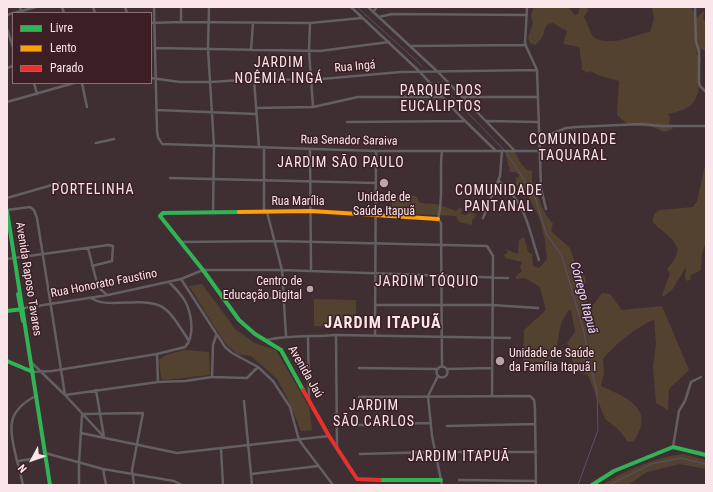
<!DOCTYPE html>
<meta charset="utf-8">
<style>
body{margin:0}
#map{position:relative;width:713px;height:492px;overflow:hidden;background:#3f2f32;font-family:"Roboto Condensed",sans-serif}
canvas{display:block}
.frame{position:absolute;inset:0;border:8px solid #fae6ea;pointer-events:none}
.legend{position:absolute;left:12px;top:12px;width:140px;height:72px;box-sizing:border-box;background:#3b1f25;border:1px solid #876f74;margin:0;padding:5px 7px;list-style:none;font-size:12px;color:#fae6ea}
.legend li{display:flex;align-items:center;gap:8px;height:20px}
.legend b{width:20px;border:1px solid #876f74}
.north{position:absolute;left:12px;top:440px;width:40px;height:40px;-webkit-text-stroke:3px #3b1f25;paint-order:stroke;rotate:229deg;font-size:11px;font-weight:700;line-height:16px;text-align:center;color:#fae6ea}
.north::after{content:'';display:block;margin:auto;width:14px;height:18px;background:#fae6ea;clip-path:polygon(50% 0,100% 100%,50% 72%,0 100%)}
</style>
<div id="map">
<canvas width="713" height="492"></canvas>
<div class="frame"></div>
<ul class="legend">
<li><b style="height:5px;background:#30b455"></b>Livre</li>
<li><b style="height:5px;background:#ff9f0a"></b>Lento</li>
<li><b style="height:5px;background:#e5322d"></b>Parado</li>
</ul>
<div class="north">N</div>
</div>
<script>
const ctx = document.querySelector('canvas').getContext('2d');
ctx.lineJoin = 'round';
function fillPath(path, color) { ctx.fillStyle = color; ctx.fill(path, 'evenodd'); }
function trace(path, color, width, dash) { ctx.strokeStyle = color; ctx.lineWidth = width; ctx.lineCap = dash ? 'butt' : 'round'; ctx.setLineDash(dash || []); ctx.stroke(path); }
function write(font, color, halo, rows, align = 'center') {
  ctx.font = font + ' "Roboto Condensed",sans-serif'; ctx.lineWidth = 3; ctx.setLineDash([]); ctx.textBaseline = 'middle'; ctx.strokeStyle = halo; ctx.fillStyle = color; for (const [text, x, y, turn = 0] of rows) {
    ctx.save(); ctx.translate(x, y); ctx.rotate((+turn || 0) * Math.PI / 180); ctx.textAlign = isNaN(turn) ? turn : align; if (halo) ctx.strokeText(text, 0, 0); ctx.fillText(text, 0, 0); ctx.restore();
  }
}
fillPath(new Path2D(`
 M534,7H568L575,15L578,14L580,7H587L588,11L584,17L593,37C611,48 632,35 650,32L654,19L652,7H691L697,18L703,11L704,12L703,19L706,23V51L700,49L696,54L701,58C697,89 706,107 668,114L670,117L669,123L673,129L664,132L653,127L628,125L617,115L619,81L598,75L590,71L587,73L581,69C584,65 579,55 580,48L575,46L563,44L567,31L553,23L548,24L545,28L542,38L535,45L530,43L528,38L533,23L531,15Z
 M505,151L515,152L520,162L527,170L532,171V183L536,184C536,196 544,215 553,223L551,231L570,248L576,266L584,273L586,283L580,284L585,296L587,298V306L594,304L602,293L610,294L622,310L662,306L689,370L669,389L668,410L656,403L653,367L656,344L654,320C639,325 613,346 603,359L604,373L601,386C627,398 656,408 634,441L628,442L619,430L605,419L588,375L576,371L567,343L575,332L571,310L568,311L561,323L555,356L544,362L523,363L524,330L546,310L540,287L525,278L516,279V276L522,271L520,267L522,262L505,258L504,255L508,252L505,249L518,254L519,240L524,237L528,252L532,254L533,266L539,268L547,259L545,240L539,217L524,188H519L516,184V177L518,178L519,175L516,172H510Z
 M706,161V242L702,253L701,270L691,275L690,280L687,281L685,278L686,267L672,290L664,296L662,295L670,274L667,269L675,259L678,250C674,236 661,232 653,222C653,216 654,212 660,210L693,207L697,201Z
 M405,195L416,196L420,203L436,204L456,211L459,208L462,209L461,214L465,215L471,212L477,215L472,220V225L459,222L456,216C449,216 443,215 437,215C422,214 407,215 392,212V202L395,198Z
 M202,284L236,330L255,343L276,350L309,407L312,430L301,431L290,404L277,379L251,356L237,354L224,342L189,286Z
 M314,299L356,300V327L314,326Z
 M184,350L209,352L210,375L164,380L161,378L159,360L166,355Z
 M684,454L706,460V469L679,464L647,472L628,485H602C624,471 658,456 684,454Z`), '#53422f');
trace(new Path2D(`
 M357,7L422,66
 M438,82L504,150
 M506,152L535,197L546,233L562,256L584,332L590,366L597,390L598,430L578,485
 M609,485L651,464L681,458L706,464`), '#59526d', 1);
trace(new Path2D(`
 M20,7L21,11
 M62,7L64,13
 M93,7L95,13
 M125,7L127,13
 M154,7L157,131L158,137L162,144L376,151H539
 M181,7V22
 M209,7L208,49L214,146L213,212
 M351,7L420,72L460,116L496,151
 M368,7L439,73L515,151
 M527,7L525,44L537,70L541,188L546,209
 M695,7L696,42L699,51V82L700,86L706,92
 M373,12L377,7
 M14,13L36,7
 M7,15L13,13
 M379,17L392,14L527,15
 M151,23L181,22L310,23L362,18
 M310,23L309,51L313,107
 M7,29L13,47
 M411,46L526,45
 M155,48L320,51L389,42
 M251,50L253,23
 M7,68L13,66
 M151,78L180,82H211L254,79L310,80L401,72L537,70
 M254,79L259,147
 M34,83L37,94
 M82,83L87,107
 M462,97H537
 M7,102L74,83
 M256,108L313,107L358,97H443
 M157,110L256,114
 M487,121L538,122
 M347,122L465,121
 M539,139L566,128L576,127L642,124L661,126H706
 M96,143L114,139
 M264,147V209L267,212L282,270L286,336
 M310,149L311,271
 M442,151C439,173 444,197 438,219L441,223L442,367
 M170,178L376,183
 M499,181C527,204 528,228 539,260
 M7,198L59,183
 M7,210L30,207L34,210L37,218L65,395
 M483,218L500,176L502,151
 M180,242L275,241L487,246L493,256L492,396
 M88,248L98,287L107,295
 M7,259L108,245L113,246L112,261L92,266
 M181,279L225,347L232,353L258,367L273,381L290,407L299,440L333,485
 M91,298C99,303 106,303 115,303C163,301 163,300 189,341
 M224,299L284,298
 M375,305H492L538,308
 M24,308L108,295L181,279L203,270H282L508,278
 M336,335L337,447
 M375,335L376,151
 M308,337L309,398
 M267,340C290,335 313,337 336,335L510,338
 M157,354L158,382
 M32,363L65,395L104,437
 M436.5 372a5.5 5.5 0 1 1 11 0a5.5 5.5 0 1 1-11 0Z
 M359,368L438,369
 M447,369L491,368
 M33,372L52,371L157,354L185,347C195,337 192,314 185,301C181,294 175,288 169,282
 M438,376L428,396L432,436L442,485
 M212,377L213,345L216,336
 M96,390L104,437
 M65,395L158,382L185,381L212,377L247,378L258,367
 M359,397L530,396L534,400L535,409L536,485
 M244,401L252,485
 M82,414L143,413L132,470L134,485
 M359,425L430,423
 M447,426L535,424
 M81,433L177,453L329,436
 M673,447L679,411L685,401L691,382L701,377
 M221,449L223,485
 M453,452H536
 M45,453L103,469L174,481L182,485
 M360,454L435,452
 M18,461L45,457
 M103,469L106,485
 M251,474L318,466
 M459,480L536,481
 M23,485C21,477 20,469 17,461C10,430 4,412 36,396
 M79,485V463L82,415`), '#645f62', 2.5);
trace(new Path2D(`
 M7,211L50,485
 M239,212L163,213L160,216L203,270L239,320L255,334L281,350L303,390
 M18,294L23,321
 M7,311L23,309
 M7,361L33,372
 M380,480H441
 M592,485L614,471L673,447L706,455`), '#30b455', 4);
trace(new Path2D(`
 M239,212L311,211L438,219`), '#ff9f0a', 4);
trace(new Path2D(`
 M303,390L329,436L357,479L380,480`), '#e5322d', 4);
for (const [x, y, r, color] of [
 [384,183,5,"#b9a6aa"],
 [310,289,4,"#b9a6aa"],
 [500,361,5,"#b9a6aa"]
]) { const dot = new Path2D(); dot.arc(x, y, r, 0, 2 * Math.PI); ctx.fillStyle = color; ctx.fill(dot); trace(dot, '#3b1f25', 1.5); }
write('12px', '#fae6ea', '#3b1f25', [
 ["Rua Ingá",355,67,-5],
 ["Rua Senador Saraiva",349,141,1],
 ["Rua Marília",298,202],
 ["Avenida Raposo Tavares",28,279,81],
 ["Rua Honorato Faustino",104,284,-11],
 ["Avenida Jaú",305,372,60]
]);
write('12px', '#fae6ea', '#3b1f25', [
 ["Unidade de",384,198],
 ["Saúde Itapuã",384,212],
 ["Centro de",302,282,"right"],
 ["Educação Digital",302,296,"right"],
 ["Unidade de Saúde",509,354,"left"],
 ["da Família Itapuã I",509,368,"left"]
]);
write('italic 13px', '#e1dafc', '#3b1f25', [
 ["Córrego Itapuã",583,298,75]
]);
ctx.letterSpacing = '1px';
write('14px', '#fae6ea', '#3b1f25', [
 ["JARDIM",279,63],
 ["NOÊMIA INGÁ",279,79],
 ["PARQUE DOS",441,91],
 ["EUCALIPTOS",441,107],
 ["COMUNIDADE",573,140],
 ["TAQUARAL",573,156],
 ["JARDIM SÃO PAULO",341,163],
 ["PORTELINHA",93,190],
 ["COMUNIDADE",499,191],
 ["PANTANAL",499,207],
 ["JARDIM TÓQUIO",427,282],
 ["JARDIM",374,406],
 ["SÃO CARLOS",374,422],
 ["JARDIM ITAPUÃ",459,457]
]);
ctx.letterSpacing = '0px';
ctx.letterSpacing = '1px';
write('bold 16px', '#fae6ea', '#3b1f25', [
 ["JARDIM ITAPUÃ",383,324]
]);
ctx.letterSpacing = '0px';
</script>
